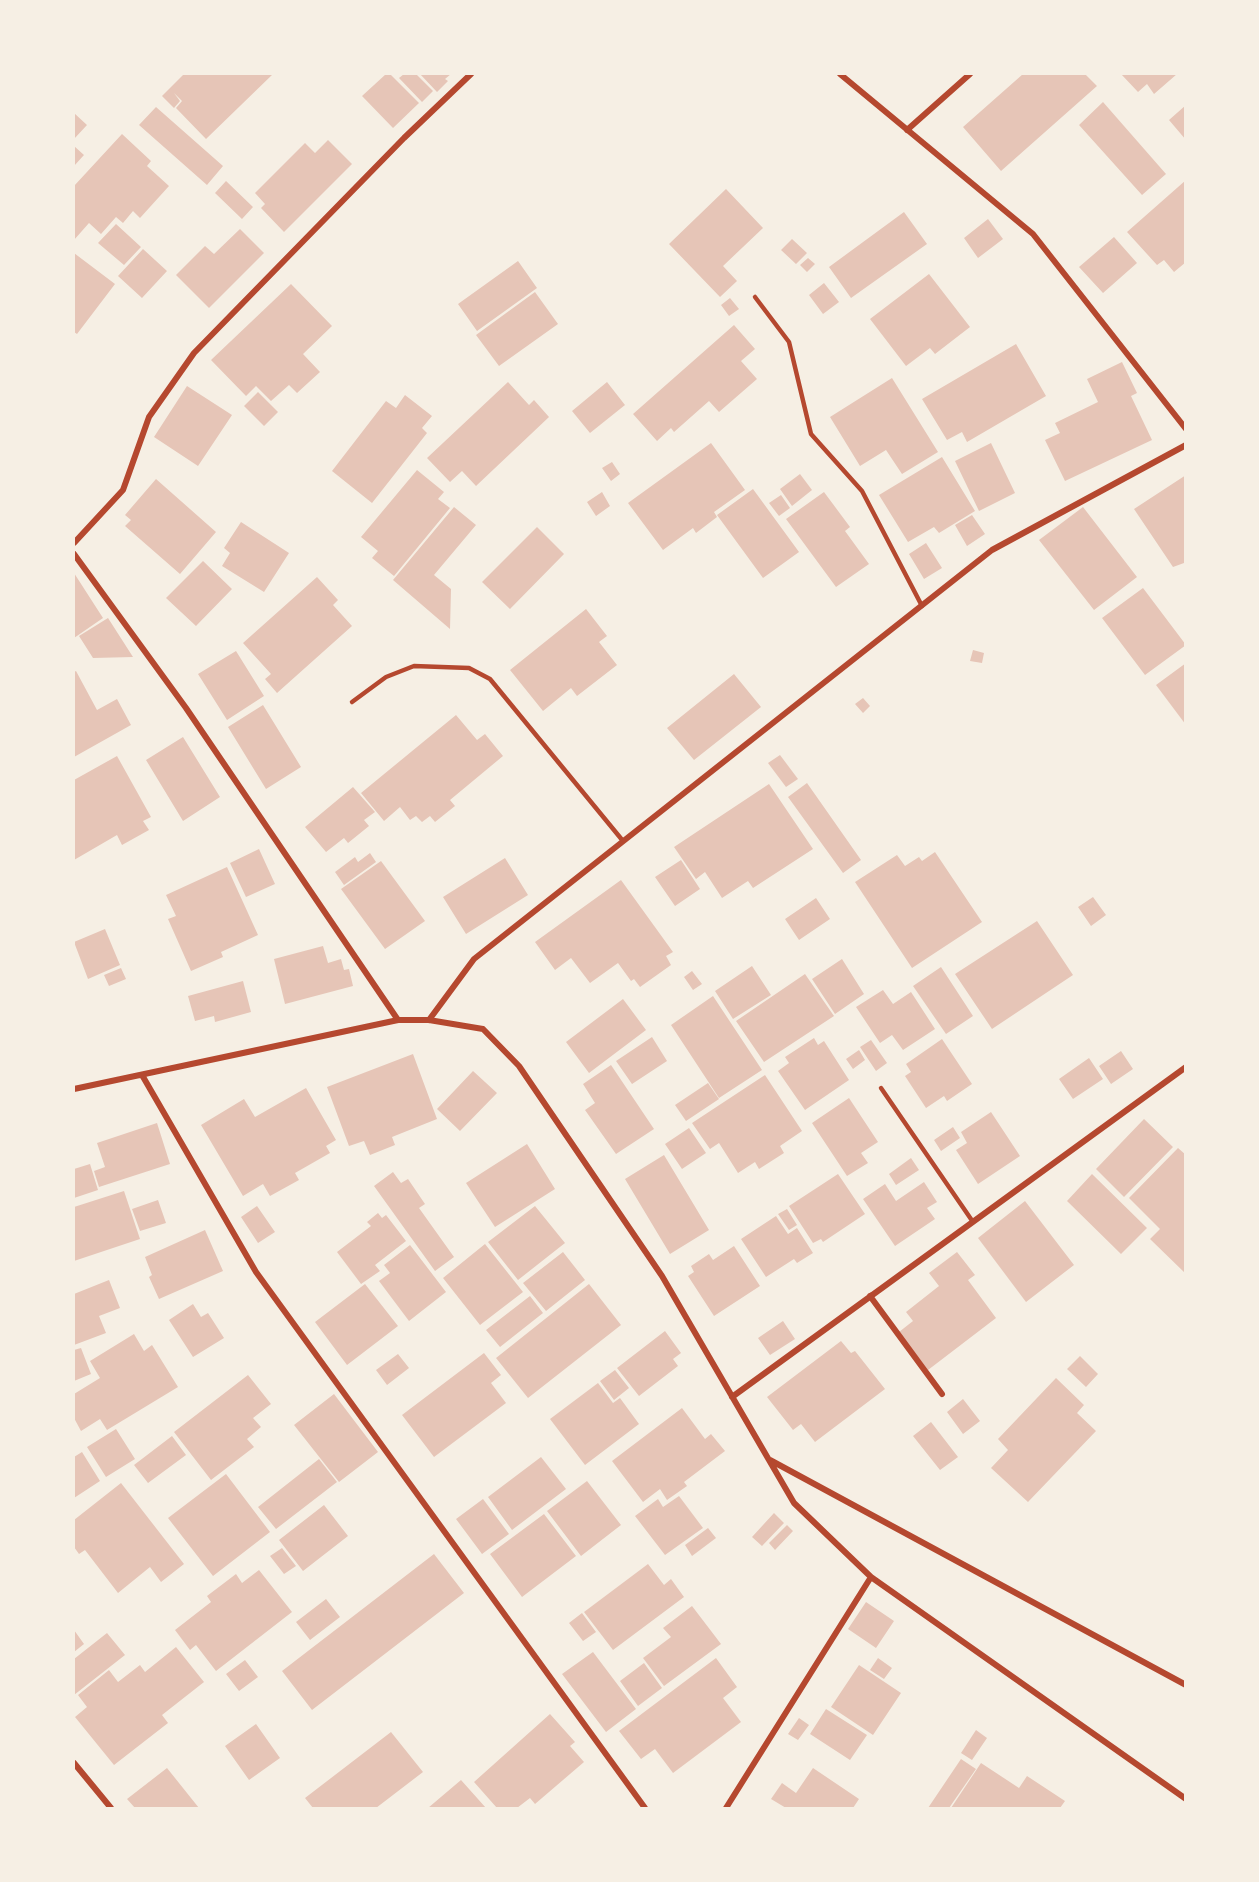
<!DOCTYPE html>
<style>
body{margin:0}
#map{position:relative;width:1259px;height:1882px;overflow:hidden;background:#f6efe4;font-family:"PT Sans",sans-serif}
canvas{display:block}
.frame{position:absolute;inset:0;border:75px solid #f6efe4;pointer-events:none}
</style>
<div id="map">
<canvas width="1259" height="1882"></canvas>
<div class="frame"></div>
</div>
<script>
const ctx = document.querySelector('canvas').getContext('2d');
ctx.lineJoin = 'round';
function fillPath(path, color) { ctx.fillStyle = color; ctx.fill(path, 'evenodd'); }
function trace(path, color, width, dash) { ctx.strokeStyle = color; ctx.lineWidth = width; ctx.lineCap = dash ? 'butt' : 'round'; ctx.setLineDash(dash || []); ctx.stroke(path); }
fillPath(new Path2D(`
 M184,74H273L206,139L176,108L182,101L174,93L180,101L174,108L162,96Z
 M386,74H390L419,103L393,128L362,96Z
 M404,74H416L433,91L422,102L399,78Z
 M420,74H451L445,79L448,81L437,92Z
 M1023,74H1085L1097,86L1001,171L963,127Z
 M1121,74H1177L1154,94L1147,84L1138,92Z
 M1103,102L1166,174L1142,195L1079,125Z
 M1186,105V140L1169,120Z
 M156,107L223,166L207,185L139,125Z
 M74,113L87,125L74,139Z
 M122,134L151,161L147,166L169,186L140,218L133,211L123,223L116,217L101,234L89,223L74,240V186Z
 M328,140L352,164L284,232L261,208L265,204L255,193L305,143L315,153Z
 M74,146L84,155L74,166Z
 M1186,180V262L1174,272L1164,260L1157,265L1127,232Z
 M226,181L253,207L242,219L215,193Z
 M726,189L763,228L723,266L737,281L720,297L669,244Z
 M904,212L927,244L851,298L829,267Z
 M988,219L1003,239L978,258L964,238Z
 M116,224L141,247L124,265L98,243Z
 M240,229L264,253L209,308L176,275L205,246L214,254Z
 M1114,237L1137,263L1103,293L1079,267Z
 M792,239L807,253L796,264L781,250Z
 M143,249L167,271L142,298L118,276Z
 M74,253L115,284L77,334L74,332Z
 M808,258L815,264L807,272L800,265Z
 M518,261L537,288L477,331L458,304Z
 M929,274L970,327L935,354L930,348L906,366L870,319Z
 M824,283L839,302L823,314L809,295Z
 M291,284L332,326L303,354L320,372L297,393L289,385L271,401L256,386L246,396L211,360Z
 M535,292L558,324L499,366L476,335Z
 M730,298L739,309L729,316L721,305Z
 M734,325L755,349L741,361L757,379L719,412L709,401L674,432L671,428L657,441L633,414Z
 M1016,344L1046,396L967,442L962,432L947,440L922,399Z
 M1122,362L1137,393L1131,396L1152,440L1065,481L1045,440L1060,433L1055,423L1098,402L1087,379Z
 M892,378L938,452L902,474L886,450L860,466L830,417Z
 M508,382L529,405L534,400L549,417L476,486L462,471L450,482L427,458Z
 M607,382L625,405L590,433L572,411Z
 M187,386L232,415L198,466L154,437Z
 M258,392L278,412L264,426L244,406Z
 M405,395L432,416L422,428L427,433L372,503L332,471L386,401L396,408Z
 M711,443L745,490L714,512L717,517L696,533L693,528L663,550L628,503Z
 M991,443L1015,493L979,511L955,461Z
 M942,457L975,511L939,533L934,527L908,542L879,495Z
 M612,462L620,474L611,481L602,468Z
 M417,470L444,492L438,499L450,508L394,576L372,558L378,551L361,537Z
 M800,474L812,490L792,506L780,489Z
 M1186,475V565L1184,563L1173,567L1134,509Z
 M156,479L216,532L180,574L125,526L131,520L125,515Z
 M753,489L799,552L763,578L717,515Z
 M602,492L610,506L596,516L587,502Z
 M824,492L850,527L845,531L869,564L836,587L786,519Z
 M781,495L790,508L779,516L769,503Z
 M454,507L476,525L434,575L451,589L450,629L393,580Z
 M1083,507L1137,577L1094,610L1039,540Z
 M972,515L985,534L967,546L955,525Z
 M241,522L289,553L264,592L222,566L230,553L224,548Z
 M537,527L564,554L510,609L482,582Z
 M926,543L942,568L924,579L909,554Z
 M203,561L232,589L196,626L166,598Z
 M74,573L103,618L74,638Z
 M317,577L338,600L333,605L352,626L277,693L265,679L271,674L243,643Z
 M1143,588L1186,645L1145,675L1102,618Z
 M586,609L607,636L599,642L617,665L577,696L571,688L543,711L510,670Z
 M108,618L133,657L93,658L79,636Z
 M973,650L984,653L982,663L970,661Z
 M236,651L264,696L227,720L198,674Z
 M1186,663V725L1156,685Z
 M76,671L97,710L117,699L131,725L74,757V672Z
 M734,674L761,707L694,760L667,728Z
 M863,698L870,706L863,713L855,704Z
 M263,705L301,767L266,789L228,727Z
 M456,715L477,740L485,734L503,756L450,800L455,806L435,822L430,816L422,822L416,816L410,820L400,807L384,821L361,793Z
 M183,737L220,797L183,821L146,760Z
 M780,755L798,779L786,787L768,763Z
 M117,756L151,817L143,821L149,830L122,845L117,835L74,860V780Z
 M807,783L861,860L843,873L788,797Z
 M769,784L813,849L753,888L748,881L722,898L705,872L696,879L674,847Z
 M353,787L375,812L364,820L369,826L348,843L344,838L326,852L305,827Z
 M259,849L275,884L246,897L230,863Z
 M935,852L982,922L912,968L855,882L897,855L905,866L919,857L922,861Z
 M370,853L376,862L344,885L335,872L355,857L358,862Z
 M505,858L528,895L466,934L443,897Z
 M681,860L700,889L675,906L655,877Z
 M381,861L425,921L385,949L341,889Z
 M227,867L258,935L221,952L223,957L191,971L168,919L176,916L166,895Z
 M621,880L673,952L666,956L671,965L640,987L634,979L631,981L618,963L590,983L571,958L555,970L535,942Z
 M1093,897L1106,915L1091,926L1078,907Z
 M816,898L830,919L799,940L785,919Z
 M1037,921L1073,975L992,1029L955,974Z
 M105,929L120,965L88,979L74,942Z
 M323,946L328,963L341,959L344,970L349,969L353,986L285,1004L274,959Z
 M842,959L864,994L835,1014L812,979Z
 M752,966L771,995L733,1019L715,991Z
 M941,967L973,1016L946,1034L913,986Z
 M121,968L126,979L109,986L104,975Z
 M692,971L702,984L693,990L684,977Z
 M805,974L834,1016L764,1062L736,1021Z
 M243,981L251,1012L215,1022L214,1016L195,1021L188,996Z
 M883,990L893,1004L911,992L935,1029L903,1050L892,1035L880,1043L856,1007Z
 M713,996L762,1070L719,1098L671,1025Z
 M623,999L646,1030L589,1073L566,1042Z
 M652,1037L667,1061L632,1084L616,1061Z
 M814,1038L818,1045L824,1041L849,1080L805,1110L778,1071L789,1063L785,1057Z
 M942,1039L972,1084L947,1101L944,1096L926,1108L905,1076L911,1072L906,1064Z
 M871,1040L887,1063L876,1071L860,1047Z
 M859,1050L865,1060L853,1069L846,1059Z
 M1121,1051L1133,1069L1111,1084L1099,1066Z
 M413,1054L437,1119L392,1137L395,1145L370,1155L364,1141L349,1146L327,1087Z
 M1089,1058L1103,1079L1073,1099L1059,1079Z
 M611,1065L654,1129L616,1154L585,1110L595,1103L583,1084Z
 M473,1071L497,1093L460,1131L437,1109Z
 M765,1075L802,1131L780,1146L784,1153L759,1169L755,1162L738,1173L719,1143L710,1149L692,1123Z
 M708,1083L719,1099L686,1121L675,1105Z
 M306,1088L336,1140L326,1146L330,1153L295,1173L299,1180L270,1196L263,1184L243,1196L201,1125L244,1099L255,1117Z
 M849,1098L878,1142L861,1153L868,1163L847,1176L812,1123Z
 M991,1112L1020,1156L978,1184L956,1150L967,1143L961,1132Z
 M1144,1119L1173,1147L1124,1197L1096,1169Z
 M157,1123L170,1164L99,1187L94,1171L105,1167L97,1143Z
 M953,1127L960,1138L941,1151L934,1140Z
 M689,1128L706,1153L682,1169L665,1144Z
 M527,1144L555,1189L495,1227L466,1183Z
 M1178,1148L1186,1155V1274L1150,1239L1160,1229L1129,1198Z
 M664,1155L709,1230L670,1254L625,1179Z
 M911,1158L919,1170L896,1185L889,1174Z
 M90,1164L98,1190L74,1198V1169Z
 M393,1172L401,1183L408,1179L425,1204L419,1208L454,1257L435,1271L374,1186Z
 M838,1174L865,1214L823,1242L821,1239L813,1243L789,1206Z
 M1092,1174L1147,1228L1121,1254L1067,1201Z
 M924,1182L937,1202L927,1208L935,1219L895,1246L863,1199L885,1184L896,1201Z
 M124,1191L140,1239L74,1261V1207Z
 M158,1200L166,1223L140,1231L132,1209Z
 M1025,1201L1074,1265L1026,1302L978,1238Z
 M257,1206L275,1232L258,1243L241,1217Z
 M535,1206L565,1243L518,1280L488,1242Z
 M787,1209L797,1225L789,1230L778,1214Z
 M378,1213L382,1218L386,1215L406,1241L375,1265L380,1271L361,1284L337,1252L371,1226L367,1222Z
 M776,1216L788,1234L797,1228L813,1253L797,1263L794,1259L766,1277L741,1239Z
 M205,1230L223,1271L159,1299L149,1277L152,1275L145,1257Z
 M485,1244L523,1292L480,1325L443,1278Z
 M410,1245L446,1292L409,1321L379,1281L390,1273L384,1265Z
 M734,1246L760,1286L714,1316L688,1276L694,1272L691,1266L709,1254L713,1260Z
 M563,1252L585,1280L546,1311L523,1283Z
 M957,1252L975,1275L968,1280L996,1318L928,1370L899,1332L913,1321L906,1312L939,1286L929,1273Z
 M109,1280L120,1308L99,1316L106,1333L74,1345V1294Z
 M365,1284L398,1326L347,1365L315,1322Z
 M589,1284L621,1325L528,1398L496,1358Z
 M530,1296L543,1313L500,1347L486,1330Z
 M193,1304L201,1317L208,1313L224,1338L193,1357L169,1320Z
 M783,1321L795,1339L770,1355L758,1338Z
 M665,1331L681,1353L673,1359L678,1366L639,1396L617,1368Z
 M134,1334L144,1351L152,1345L178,1387L107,1430L100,1419L81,1431L74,1418V1394L100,1378L90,1361Z
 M841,1341L851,1353L855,1351L885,1389L815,1442L801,1424L793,1430L767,1397Z
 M81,1348L91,1374L74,1381V1350Z
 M484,1353L501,1375L491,1383L506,1403L434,1457L402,1415Z
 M398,1354L409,1368L387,1385L376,1370Z
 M1080,1356L1098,1374L1086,1387L1067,1369Z
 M615,1370L629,1388L614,1400L600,1381Z
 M248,1375L271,1404L253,1418L261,1427L247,1439L254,1447L211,1480L174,1432Z
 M1056,1378L1084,1405L1077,1413L1096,1431L1028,1502L991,1468L1008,1450L998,1439Z
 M598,1383L613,1403L620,1398L639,1424L585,1465L550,1419Z
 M334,1394L378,1452L339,1482L294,1425Z
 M963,1399L980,1421L963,1434L947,1412Z
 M682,1408L705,1439L711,1434L725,1451L684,1482L687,1486L667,1500L660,1489L643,1502L612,1461Z
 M931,1422L958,1457L940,1470L913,1436Z
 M116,1429L135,1459L106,1477L87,1447Z
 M172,1436L186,1455L148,1483L134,1465Z
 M82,1452L100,1481L74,1498V1457Z
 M541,1457L566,1489L512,1530L488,1497Z
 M319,1459L337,1482L276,1529L258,1507Z
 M226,1474L270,1532L213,1576L168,1518Z
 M587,1481L621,1525L581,1556L547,1511Z
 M121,1483L184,1564L161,1582L150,1567L118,1593L85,1550L79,1554L74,1547V1520Z
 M679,1496L703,1528L665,1555L635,1516L658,1499L663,1507Z
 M483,1499L509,1534L482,1554L456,1519Z
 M324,1505L348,1536L303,1571L279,1540Z
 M774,1513L784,1523L762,1546L752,1537Z
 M544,1514L576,1556L522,1597L490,1554Z
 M787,1525L793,1531L775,1550L769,1543Z
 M708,1528L716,1538L692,1556L685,1545Z
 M282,1548L296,1566L284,1574L270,1556Z
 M434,1554L464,1593L312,1710L282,1671Z
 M648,1564L664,1585L671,1579L684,1597L613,1650L584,1612Z
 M259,1570L292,1612L216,1671L196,1645L190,1650L175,1630L211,1602L207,1596L236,1574L242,1583Z
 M326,1599L340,1617L310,1640L296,1622Z
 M866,1602L894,1621L876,1648L848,1629Z
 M692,1606L721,1644L664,1686L643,1658L671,1637L663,1628Z
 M582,1613L596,1632L583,1641L569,1623Z
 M74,1630L84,1644L74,1652Z
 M107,1633L125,1655L74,1695V1659Z
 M176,1647L204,1682L162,1715L168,1723L114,1765L75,1717L87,1707L78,1695L109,1670L118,1682L140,1665L145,1672Z
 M593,1652L636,1709L606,1732L562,1674Z
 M716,1658L737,1687L723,1698L741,1722L673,1773L655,1749L641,1759L619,1731Z
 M878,1658L892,1668L884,1679L870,1670Z
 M245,1660L258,1677L239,1691L226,1674Z
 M644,1663L662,1688L638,1706L620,1681Z
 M859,1665L901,1693L873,1735L831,1707Z
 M826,1709L867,1735L850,1760L810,1734Z
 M550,1714L575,1742L570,1746L584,1762L535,1804L530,1798L517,1808H497L474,1782Z
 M799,1718L809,1725L798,1740L788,1734Z
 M256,1724L280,1758L249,1780L225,1746Z
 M976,1730L987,1738L972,1760L961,1753Z
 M391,1732L423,1772L376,1808H313L305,1798Z
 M961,1759L976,1769L949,1808H928Z
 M981,1763L1019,1788L1027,1776L1065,1801L1060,1808H951Z
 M167,1768L199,1808H135L127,1799Z
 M813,1768L859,1799L853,1808H786L771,1799L782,1783L796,1793Z
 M461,1780L486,1808H428Z`), '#e6c5b7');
trace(new Path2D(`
 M755,297L789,342L811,434L862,491L922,606
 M352,702L386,677L414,666L469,668L490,679L623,841
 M881,1088L973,1222`), '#b5482f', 4.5);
trace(new Path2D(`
 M840,74L1033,234L1186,429
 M907,130L970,74
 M74,543L123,490L149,417L194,353L404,138L471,74
 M74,554L186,708L398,1020
 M429,1020L474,959L992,550L1186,445
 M142,1075L256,1272L645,1808
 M74,1089L398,1020H429L483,1029L519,1066L662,1276L794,1503L871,1577L1186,1799
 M870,1296L942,1394
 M732,1397L1186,1067
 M770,1460L1186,1685
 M74,1763L111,1808
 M726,1808L871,1577`), '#b5482f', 6);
</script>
